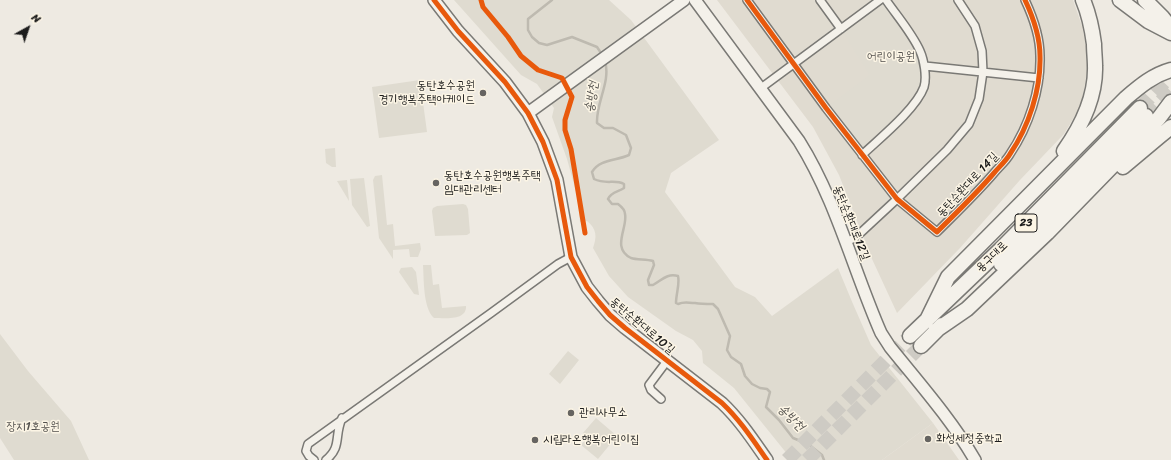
<!DOCTYPE html>
<meta charset="utf-8">
<style>
body{margin:0}
#map{position:relative;width:1171px;height:460px;overflow:hidden;background:#eeeae2;font-family:Sriracha,sans-serif}
canvas{display:block}
.north{position:absolute;left:8px;top:8px;width:40px;height:40px;-webkit-text-stroke:3px #fcf5e5;paint-order:stroke;rotate:40deg;font-size:11px;font-weight:700;line-height:16px;text-align:center;color:#1c1c1c}
.north::after{content:'';display:block;margin:auto;width:14px;height:18px;background:#1c1c1c;clip-path:polygon(50% 0,100% 100%,50% 72%,0 100%)}
</style>
<div id="map">
<canvas width="1171" height="460"></canvas>
<div class="north">N</div>
</div>
<script>
const ctx = document.querySelector('canvas').getContext('2d');
ctx.lineJoin = 'round';
function fillPath(path, color) { ctx.fillStyle = color; ctx.fill(path, 'evenodd'); }
function trace(path, color, width, dash) { ctx.strokeStyle = color; ctx.lineWidth = width; ctx.lineCap = dash ? 'butt' : 'round'; ctx.setLineDash(dash || []); ctx.stroke(path); }
function write(font, color, halo, rows, align = 'center') {
  ctx.font = font + ' Sriracha,"Poor Story",sans-serif'; ctx.lineWidth = 3; ctx.setLineDash([]); ctx.textBaseline = 'middle'; ctx.strokeStyle = halo; ctx.fillStyle = color; for (const [text, x, y, turn = 0] of rows) {
    ctx.save(); ctx.translate(x, y); ctx.rotate((+turn || 0) * Math.PI / 180); ctx.textAlign = isNaN(turn) ? turn : align; if (halo) ctx.strokeText(text, 0, 0); ctx.fillText(text, 0, 0); ctx.restore();
  }
}
fillPath(new Path2D(`
 M717,0H1073L1082,26L1089,61L1081,106L1064,134L1020,180L960,248L897,313L872,259L839,175L813,127Z
 M933,423L959,460H882Z`), '#e0dbd0');
fillPath(new Path2D(`
 M454,0H609L631,20L719,140L671,173L665,192L735,287L755,297L772,316L838,268L853,304L871,345L933,423L882,460H792L734,388L703,363L702,351L693,340L676,331L628,297L609,276L593,248C597,237 597,229 587,221L580,222L577,195L567,159L552,117L554,108L537,84L521,75Z
 M880,0H886L920,50L924,86L918,99L862,155L826,108L870,75L841,29Z
 M420,80L427,132L379,138L372,87Z
 M335,148L336,167H332L326,163L325,149Z
 M382,175L387,225L393,224L395,246L420,243L421,249L418,257H410L409,249L393,250V259L379,238L373,180L375,176Z
 M364,178L370,226L367,227L352,205L350,179Z
 M347,180L349,201L337,181Z
 M463,204L466,205L468,209L470,233L467,235L435,236L432,211L433,208L437,206Z
 M423,265H431L433,285L439,284L442,308L466,306C467,321 444,318 434,318C423,308 424,280 423,265Z
 M412,267L416,272L419,295L414,294L399,272L401,268Z
 M0,334L28,371L71,421L89,460H14L0,438Z
 M568,351L579,360L560,384L549,374Z
 M596,418L617,436L598,459L581,445L587,437L583,433Z`), '#dfdbd0');
trace(new Path2D(`
 M552,0L528,19V30L532,37L539,43L547,45L572,37L597,47L603,56
 M605,61C611,82 596,102 597,123L604,128H613L626,135L631,148L629,155C616,161 600,159 592,172L594,179C606,185 615,179 624,184V188C618,192 611,192 608,199L612,204H618C622,207 625,210 625,214C628,228 611,248 631,258C637,260 646,259 653,261L654,265L648,280L649,285H653C662,280 667,273 678,276C680,284 676,294 676,303L678,304C685,301 688,303 695,303C701,304 707,304 713,304L718,309L730,336L727,350L731,357L741,364L745,376L752,384L760,388L767,389L770,392L766,407L779,420L793,438L808,444L822,455L824,460`), '#bebab0', 2.5);
trace(new Path2D(`
 M1140,108L1171,75
 M1146,116L1171,91
 M787,460L910,336
 M807,460L921,346`), '#cecbc4', 14, [14, 7]);
const street = new Path2D(`
 M747,0L826,108L897,199L937,232C956,213 976,194 994,173C999,167 1006,161 1010,154C1029,126 1041,89 1040,56C1040,37 1033,17 1025,0
 M820,0L841,29
 M925,66L1039,78
 M761,88L880,0
 M862,155C880,138 916,109 924,87C927,77 924,60 920,51C912,33 897,16 886,0
 M845,242L855,238L897,199L947,150L969,124L979,99L983,72L982,51L975,26L958,0
 M661,399L651,390L649,385L667,361
 M314,460L309,456L306,451L308,444L491,313L558,264L571,257
 M326,460C342,447 334,436 342,418`);
const secondary = new Path2D(`
 M434,0L458,31L505,82L528,113L543,142L557,180L571,257L587,287L598,301L610,315L625,328L722,403C740,420 753,440 767,460
 M695,0L799,141C836,200 853,269 881,333L890,347C919,383 951,419 975,460
 M528,113L684,0`);
const highway = new Path2D(`
 M1120,0L1148,21L1171,33
 M1145,0L1162,17L1171,28
 M1064,151C1081,127 1096,96 1095,66C1095,59 1094,51 1094,44C1092,29 1089,14 1083,0
 M1123,167L1160,136L1171,127
 M1001,264L1146,116
 M927,320L948,277L1126,98C1140,86 1153,75 1171,70
 M935,331L967,309L1047,233L1159,118L1171,102
 M910,336L1001,249L1140,108
 M921,346L942,325`);
trace(street, '#7a7975', 10);
trace(secondary, '#7a7975', 14);
trace(highway, '#7a7975', 17);
trace(street, '#f4f1ea', 7);
trace(secondary, '#f4f1ea', 11);
trace(highway, '#f4f1ea', 14);
trace(new Path2D(`
 M434,0L458,31L505,82L528,113L543,142L557,180L571,257L587,287L598,301L610,315L625,328L722,403C740,420 753,440 767,460
 M481,0L483,7L508,37L521,56L538,70L562,78L572,97L565,120V130L571,149L585,233
 M747,0L826,108L897,199L937,232C956,213 976,194 994,173C999,167 1006,161 1010,154C1029,126 1041,89 1040,56C1040,37 1033,17 1025,0`), '#e8590c', 5);
for (const [x, y, r, color] of [
 [483,93,4,"#666461"],
 [436,183,4,"#666461"],
 [571,413,4,"#666461"],
 [928,439,4,"#666461"],
 [535,440,4,"#666461"]
]) { const dot = new Path2D(); dot.arc(x, y, r, 0, 2 * Math.PI); ctx.fillStyle = color; ctx.fill(dot); trace(dot, '#fcf5e5', 1.5); }
for (const [x, y, w] of [
 [1026,223,22]
]) { const box = new Path2D(); box.roundRect(x - w / 2, y - 9, w, 18, 3); ctx.fillStyle = '#fcf5e5'; ctx.fill(box); trace(box, '#1c1c1c', 1); }
write('bold 11px', '#1c1c1c', null, [
 ["23",1026,223]
]);
write('12px', '#53514e', '#fcf5e5', [
 ["어린이공원",891,57],
 ["장지1호공원",33,427]
]);
write('12px', '#1c1c1c', '#fcf5e5', [
 ["동탄호수공원",475,86,"right"],
 ["경기행복주택아케이드",475,100,"right"],
 ["동탄호수공원행복주택",444,176],
 ["임대관리센터",444,190],
 ["관리사무소",579,413],
 ["화성세정중학교",936,439],
 ["시립라온행복어린이집",543,440]
], 'left');
write('12px', '#1c1c1c', '#fcf5e5', [
 ["동탄순환대로 14길",968,185,-47],
 ["동탄순환대로12길",851,223,68],
 ["용구대로",992,257,-44],
 ["동탄순환대로10길",642,326,40]
]);
write('italic 13px', '#55534f', '#fcf5e5', [
 ["송방천",592,97,-81],
 ["송방천",791,418,45]
]);
</script>
